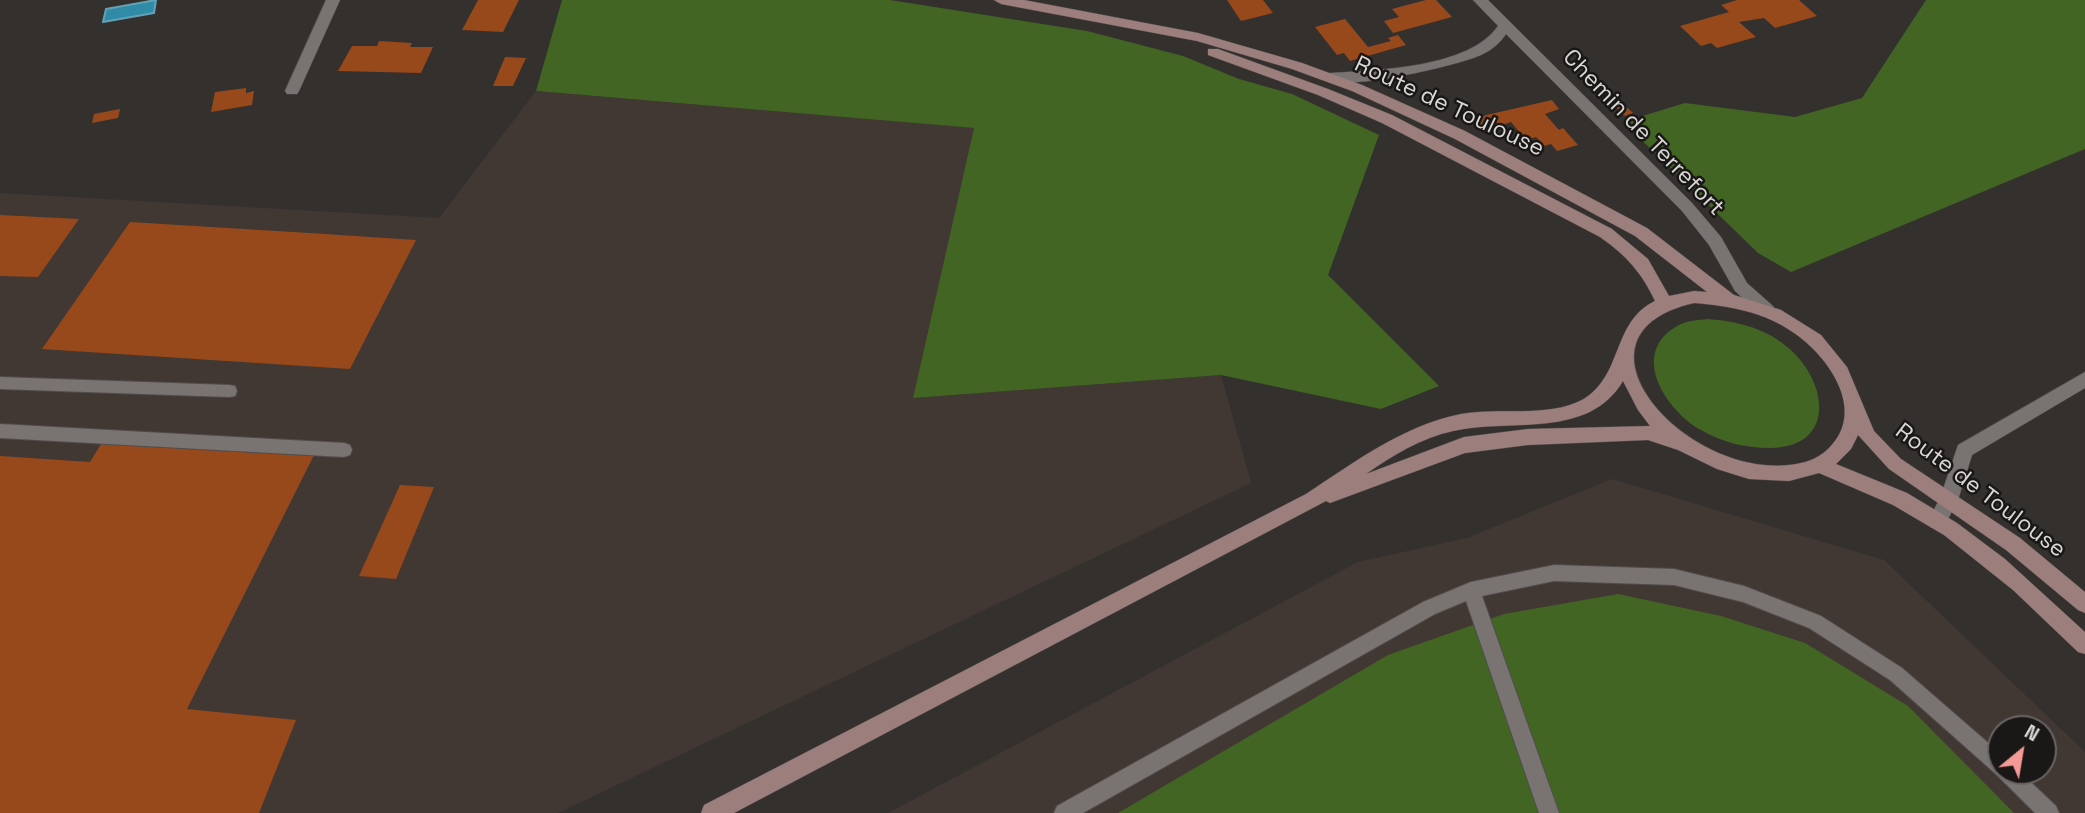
<!DOCTYPE html>
<style>
body{margin:0}
#map{position:relative;width:2085px;height:813px;overflow:hidden;background:#34302e;font-family:"Space Grotesk",sans-serif}
canvas{display:block}
.north{position:absolute;left:1987px;top:715px;width:70px;height:70px;box-sizing:border-box;background:#1a1817;border:2px solid #676463;border-radius:50%;rotate:30deg;font-size:19px;font-weight:700;line-height:28px;text-align:center;color:#dad7d6}
.north::after{content:'';display:block;margin:auto;width:24px;height:32px;background:#f59b97;clip-path:polygon(50% 0,100% 100%,50% 72%,0 100%)}
</style>
<div id="map">
<canvas width="2085" height="813"></canvas>
<div class="north">N</div>
</div>
<script>
const ctx = document.querySelector('canvas').getContext('2d');
ctx.lineJoin = 'round';
function fillPath(path, color) { ctx.fillStyle = color; ctx.fill(path, 'evenodd'); }
function trace(path, color, width, dash) { ctx.strokeStyle = color; ctx.lineWidth = width; ctx.lineCap = dash ? 'butt' : 'round'; ctx.setLineDash(dash || []); ctx.stroke(path); }
function write(font, color, halo, rows, align = 'center') {
  ctx.font = font + ' "Space Grotesk",sans-serif'; ctx.lineWidth = 5; ctx.setLineDash([]); ctx.textBaseline = 'middle'; ctx.strokeStyle = halo; ctx.fillStyle = color; for (const [text, x, y, turn = 0] of rows) {
    ctx.save(); ctx.translate(x, y); ctx.rotate((+turn || 0) * Math.PI / 180); ctx.textAlign = isNaN(turn) ? turn : align; if (halo) ctx.strokeText(text, 0, 0); ctx.fillText(text, 0, 0); ctx.restore();
  }
}
fillPath(new Path2D(`
 M536,91L974,128L913,398L1221,375L1251,483L558,813H0V193L439,218Z
 M1612,479L1884,560L2085,752V813H888L1358,562L1467,538ZM2001,729H2043V771H2001Z`), '#423833');
fillPath(new Path2D(`
 M562,0H890L1087,31L1183,56L1239,79L1292,94L1379,135L1328,275L1439,386L1381,409L1221,375L913,398L974,128L536,91Z
 M1926,0H2085V149L1791,272L1758,253L1623,122L1685,103L1795,117L1862,98Z
 M1707,319C1735,321 1763,327 1786,346C1827,378 1839,447 1770,448C1745,448 1721,442 1699,429C1663,407 1628,350 1681,324C1688,321 1698,320 1707,319Z
 M1618,594L1721,616L1805,643L1908,706L2014,813H1118L1388,655L1504,614Z`), '#426524');
const water = new Path2D(`
 M156,0L154,13L103,22L106,9Z`);
fillPath(water, '#308ba9');
trace(water, '#63a2b6', 2);
fillPath(new Path2D(`
 M478,0H519L503,32L462,30Z
 M1227,0H1263L1273,13L1241,21Z
 M1426,0H1436L1452,17L1393,33L1384,21L1399,17L1392,9Z
 M1737,0H1799L1817,16L1775,28L1764,18L1739,22L1756,37L1717,48L1711,43L1701,46L1680,26L1729,12L1721,5Z
 M1345,19L1368,47L1391,41L1388,38L1398,35L1406,45L1350,61L1344,53L1337,55L1315,27Z
 M379,41L412,43L410,47H433L421,73L338,71L352,46H377Z
 M505,57L526,58L513,86H493Z
 M246,88V93L254,91L252,105L211,112L215,92Z
 M1552,100L1559,109L1545,114L1559,130L1563,128L1578,145L1557,151L1551,144L1544,146L1536,137L1526,140L1511,122L1485,131L1469,119Z
 M1621,102L1633,113L1625,116L1613,105Z
 M120,109L118,118L92,123L94,114Z
 M0,215L79,219L38,277L0,276Z
 M130,222L325,234L416,240L350,369L42,349Z
 M103,441L314,455L187,709L296,720L259,813H0V456L90,462Z
 M400,485L434,487L396,579L359,576Z`), '#97491b');
const service = new Path2D(`
 M0,377L229,385L235,386L237,391L235,396L229,397L0,389Z
 M0,424L344,443L350,445L352,450L350,455L344,457L0,438Z
 M1554,565L1674,569L1744,586L1821,616L1902,668L2001,754V771H2019L2056,806L2059,813H2035L1997,775L1890,680L1809,628L1743,602L1674,585L1554,581L1482,596L1559,813H1539L1466,601L1435,614L1083,813H1054L1057,806L1423,602L1471,582Z`);
const minor = new Path2D(`
 M326,0H340L299,91L297,94H287L285,91Z
 M1473,0H1488L1692,203L1721,237L1747,283L1773,306L1775,311L1773,316H1761L1735,291L1709,245L1682,211L1506,34C1500,43 1492,50 1481,55C1460,65 1337,94 1323,78L1330,73C1378,70 1469,68 1498,26Z
 M2085,372V388L1972,455L1958,500L1944,527L1937,529L1930,527L1928,521L1940,498L1958,445Z`);
const secondary = new Path2D(`
 M994,0H1024L1198,33L1302,63L1362,85L1465,131L1647,228L1734,295L1781,310L1821,335L1847,367L1874,431L1901,459L2020,538L2085,592V613L2078,610L2006,550L1889,469L1858,435L1851,449L1836,464L1907,493L1957,523L2005,559L2085,632V654L2078,652L2013,590L1944,535L1893,505L1819,473L1789,481L1749,479L1717,469L1678,450L1648,440L1528,445L1465,453L1330,503L1326,501L734,813H701L704,805L1306,494C1355,462 1402,426 1461,414C1499,407 1547,418 1582,400C1624,376 1611,322 1655,301C1642,273 1626,255 1600,237L1382,123L1318,95L1208,55V49H1218L1328,89L1392,115L1612,229L1648,259L1669,296L1694,291L1707,292L1635,236L1455,139L1352,91L1292,69L1197,41L1001,4ZM1694,303C1730,306 1765,312 1794,333C1829,357 1867,411 1829,448C1820,457 1809,462 1796,464C1689,483 1554,335 1694,303ZM1623,381L1638,410L1650,426L1528,429L1464,437L1366,474C1393,455 1421,438 1453,431C1510,418 1588,440 1623,381Z`);
trace(service, '#514d4c', 2);
trace(minor, '#514d4c', 1);
trace(secondary, '#514d4c', 1);
fillPath(service, '#797472');
fillPath(minor, '#797472');
fillPath(secondary, '#9c7f7c');
write('23px', '#dad7d6', '#1a1817', [
 ["Route de Toulouse",1449,107,25],
 ["Chemin de Terrefort",1643,133,46],
 ["Route de Toulouse",1980,491,37]
]);
</script>
